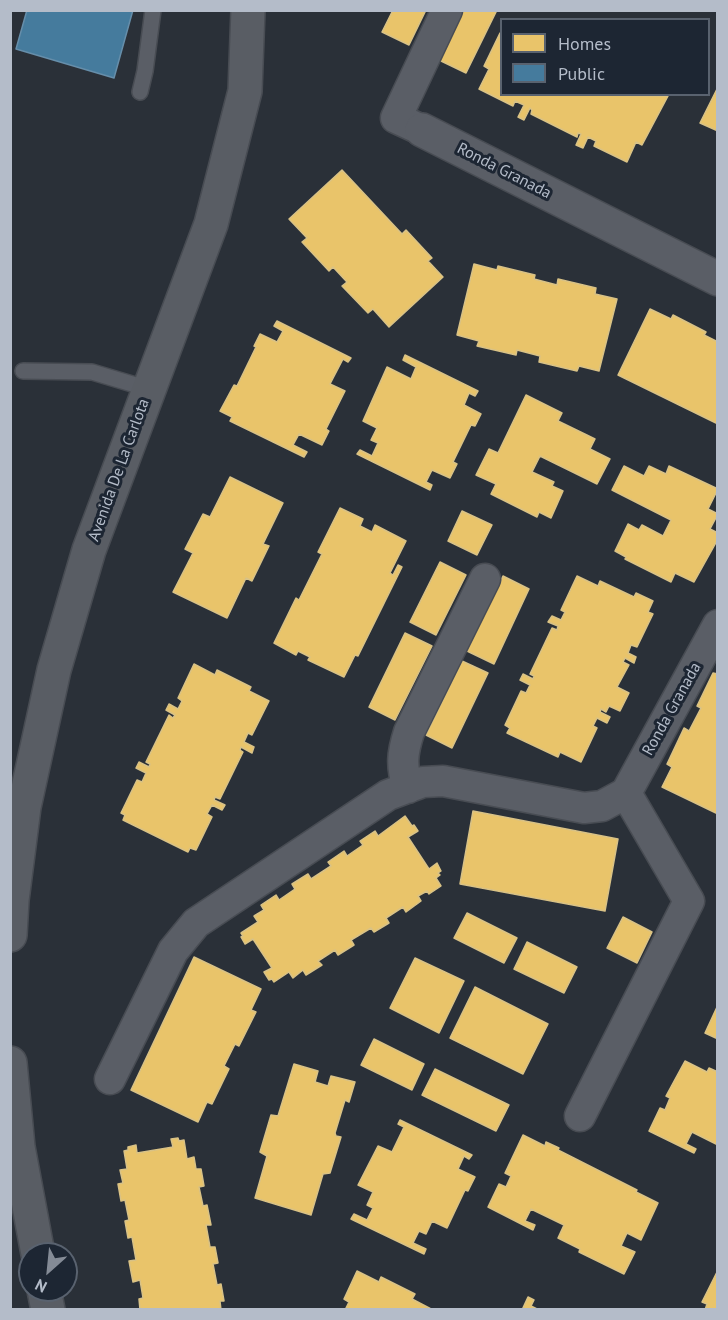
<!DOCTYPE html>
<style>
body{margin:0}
#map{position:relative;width:728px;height:1320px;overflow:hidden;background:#2a3038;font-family:"PT Sans",sans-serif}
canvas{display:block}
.frame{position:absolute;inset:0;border:12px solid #b4bcc9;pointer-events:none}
.legend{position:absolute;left:500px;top:18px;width:210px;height:78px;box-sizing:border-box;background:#1d2633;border:2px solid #59626f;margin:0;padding:8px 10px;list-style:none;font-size:18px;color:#b4bcc9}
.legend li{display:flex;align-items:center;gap:12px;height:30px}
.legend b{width:30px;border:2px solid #59626f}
.north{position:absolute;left:18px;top:1242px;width:60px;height:60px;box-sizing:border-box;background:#1d2633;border:2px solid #59626f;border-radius:50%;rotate:207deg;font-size:16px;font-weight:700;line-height:24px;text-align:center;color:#b4bcc9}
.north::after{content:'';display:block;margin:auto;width:21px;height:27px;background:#848b96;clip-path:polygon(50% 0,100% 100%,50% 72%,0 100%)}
</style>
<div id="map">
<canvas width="728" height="1320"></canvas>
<div class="frame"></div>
<ul class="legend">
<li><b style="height:16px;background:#e9c46a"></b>Homes</li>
<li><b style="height:16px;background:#457b9d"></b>Public</li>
</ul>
<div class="north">N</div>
</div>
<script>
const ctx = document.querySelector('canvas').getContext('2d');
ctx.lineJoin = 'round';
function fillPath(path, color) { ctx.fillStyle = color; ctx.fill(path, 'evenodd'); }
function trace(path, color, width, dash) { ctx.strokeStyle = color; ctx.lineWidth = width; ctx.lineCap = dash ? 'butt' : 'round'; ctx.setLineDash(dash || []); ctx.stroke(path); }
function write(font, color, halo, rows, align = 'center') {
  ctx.font = font + ' "PT Sans",sans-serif'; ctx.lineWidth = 6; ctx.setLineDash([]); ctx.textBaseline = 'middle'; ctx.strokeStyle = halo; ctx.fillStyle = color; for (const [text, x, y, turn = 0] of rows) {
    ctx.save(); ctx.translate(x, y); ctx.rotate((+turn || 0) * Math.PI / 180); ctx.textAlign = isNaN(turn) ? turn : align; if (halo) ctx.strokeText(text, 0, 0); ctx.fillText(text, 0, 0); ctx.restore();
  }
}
const homes = new Path2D(`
 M393,10H426L409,45L382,32Z
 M464,10H497L466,73L439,60Z
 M500,33L502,94L668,96L642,145L636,142L627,162L594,146L596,141L588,137L583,148L576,145L581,134L578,133L577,137L531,114L532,110L530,108L524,120L518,117L524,105L515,101L513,106L479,89L489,69L484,66Z
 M718,87V131L700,123Z
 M342,170L402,234L406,230L432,258L428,261L443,277L389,327L373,309L368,313L342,286L347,282L333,267L329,271L302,242L307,238L289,219Z
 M474,264L497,270L498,266L535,275L534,279L557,285L558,279L596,288L595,294L617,299L599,371L579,366L577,371L539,362L540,356L517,350L516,355L477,346L479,341L457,335Z
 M650,309L671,319L673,315L706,332L704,335L718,342V424L618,375Z
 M277,321L351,358L348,362L343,359L330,384L345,391L326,429L329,431L322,445L299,434L293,445L307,452L304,457L230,421L232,417L220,411L234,385L237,386L256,347L254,346L260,334L277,342L283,331L274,326Z
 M405,355L478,391L475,396L469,393L464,405L481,414L475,426L471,425L453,462L457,464L450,478L432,470L426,482L432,485L430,490L357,454L360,450L372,456L378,443L371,440L377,428L363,421L387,367L411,379L416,367L403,360Z
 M526,395L562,413L558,421L595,439L590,449L610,459L597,484L540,456L532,472L554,482L552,486L563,491L551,518L539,512L537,517L491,494L496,484L476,475L489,449L498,453Z
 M624,466L644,476L649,466L666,474L669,466L718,489L708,509L718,514L710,529L718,533V539L694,582L675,573L671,582L625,559L626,557L615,551L628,524L639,530L642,525L663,536L671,520L612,490Z
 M230,477L283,503L263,544L269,546L252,581L246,578L227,618L173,592L193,553L185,549L203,514L210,517Z
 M340,508L363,519L360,526L372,532L375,525L406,541L390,573L393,575L398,565L402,567L358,656L355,655L344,677L308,660L310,657L298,651L296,655L274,643L296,598L299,600L322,554L318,552Z
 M462,511L492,525L477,555L448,541Z
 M440,562L466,575L436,635L410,622Z
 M503,576L529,589L494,664L467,651Z
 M577,576L598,586L600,581L634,597L636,593L653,601L648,612L653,614L637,647L631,645L628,653L636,657L634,663L625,658L623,662L629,665L617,687L629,693L620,711L609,706L606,712L601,709L600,712L610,717L607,723L597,718L593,726L597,728L581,762L560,752L558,757L507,733L510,728L505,725L521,691L526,693L530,685L520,680L523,674L533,679L534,676L530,674L552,628L557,630L558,626L548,622L552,616L561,620L565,612L561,610Z
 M405,633L432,646L395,720L369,707Z
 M462,661L488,673L452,748L426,735Z
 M194,664L215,675L217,670L251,687L249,691L269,701L252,735L248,733L244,742L254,747L252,753L241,747L240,750L243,752L220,799L215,797L214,800L225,805L222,810L212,805L207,814L212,817L196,850L190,848L188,852L123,820L125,815L121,813L137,780L142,782L146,773L136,768L139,762L149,767L150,764L146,762L169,715L173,718L175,715L166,710L169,704L178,709L182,701L178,698Z
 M713,673L718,674V814L662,787L672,767L667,764L684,728L689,731L701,708L697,706Z
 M473,811L618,839L605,911L460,884Z
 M405,816L412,826L414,825L418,831L408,837L429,869L437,863L441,871L438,873L440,875L436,878L441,886L429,894L427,891L418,896L421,901L406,912L403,907L386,918L389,923L374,932L371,928L351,940L354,945L338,955L335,950L318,961L322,965L306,975L303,970L293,978L289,972L274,982L272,979L269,980L264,972L272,968L253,939L245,944L241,937L243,936L241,933L258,922L254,916L264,910L261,905L276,895L279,900L295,889L292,884L308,874L311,879L331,866L328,862L344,851L347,856L363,845L360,841L375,831L378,836Z
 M467,913L517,938L504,963L454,938Z
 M623,917L652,932L637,963L607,948Z
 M527,942L577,967L564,993L514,969Z
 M194,957L261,989L251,1010L256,1012L239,1046L235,1044L224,1066L229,1069L212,1104L207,1102L198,1122L131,1090Z
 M415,958L464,981L439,1033L390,1008Z
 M475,987L548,1024L523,1074L450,1038Z
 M717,1007H718V1039L705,1033Z
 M374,1039L424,1064L412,1090L361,1065Z
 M685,1061L707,1072L709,1068L718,1072V1145L692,1132L686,1144L696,1149L694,1153L649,1131L660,1108L665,1110L670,1098L666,1096Z
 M294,1064L318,1071L315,1082L328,1086L331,1076L355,1082L349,1102L345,1100L335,1133L336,1136L341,1137L330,1173L323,1174L311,1215L255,1198L267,1156L260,1152L271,1115L278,1116Z
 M435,1069L509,1105L496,1131L422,1095Z
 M400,1120L472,1155L469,1159L464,1156L458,1169L475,1177L468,1191L465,1190L447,1228L432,1221L426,1234L419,1231L413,1243L426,1249L424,1254L351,1219L354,1214L367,1220L373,1208L367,1205L373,1192L358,1185L378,1146L392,1152L404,1127L398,1124Z
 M523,1135L545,1146L546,1142L559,1148L558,1150L637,1190L636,1192L658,1203L641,1240L627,1233L621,1246L635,1252L624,1274L579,1252L580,1249L558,1238L564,1225L531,1209L525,1221L535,1225L533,1230L488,1207L499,1184L506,1187L511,1176L505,1173Z
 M178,1138L179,1141L184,1140L187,1159L194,1157L196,1169H201L204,1186L199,1187L203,1206L207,1205L211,1225H206L210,1247H215L218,1263L213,1264L217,1285L221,1284L224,1301H220L221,1310H140L139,1299L143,1298L140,1280L133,1282L129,1261L136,1260L132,1237L128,1238L125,1221L129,1220L125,1200L121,1201L118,1184L123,1183L120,1170L127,1169L124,1151L128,1150V1147L136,1145L137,1153L173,1147L171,1139Z
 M718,1270V1310H705L707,1304L702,1302Z
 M357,1271L379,1282L381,1277L415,1294L412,1299L433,1310H345L349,1302L344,1299Z
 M528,1297L534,1300L531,1306L539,1310H522Z`);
fillPath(homes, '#e9c46a');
trace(homes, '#d9c286', 1.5);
const public = new Path2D(`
 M27,10H133L114,78L16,49Z`);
fillPath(public, '#457b9d');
trace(public, '#668eaa', 1.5);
const service = new Path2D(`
 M140,92L145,71L153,10
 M23,371L92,372L149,389`);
const minor = new Path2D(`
 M422,130L396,118L447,10
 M408,788C401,766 402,754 409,732L485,579
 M626,793L718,625
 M110,1079L173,951L196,923L388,795L423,782L443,781L584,808L602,806L626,793
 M580,1116L689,901L626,793`);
const tertiary = new Path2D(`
 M422,130L718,279`);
const secondary = new Path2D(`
 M10,935L12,900L24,807L54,670L89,550L211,224L245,91L248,10
 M10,1063L18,1147L38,1254
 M44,1290L48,1310`);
trace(service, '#484c53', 18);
trace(minor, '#484c53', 33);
trace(tertiary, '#484c53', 36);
trace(secondary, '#484c53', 36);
trace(service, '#5a5e66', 15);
trace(minor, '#5a5e66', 30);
trace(tertiary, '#5a5e66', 33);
trace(secondary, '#595d64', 33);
write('16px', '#b4bcc9', '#1d2633', [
 ["Ronda Granada",504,171,27],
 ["Avenida De La Carlota",119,470,-70],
 ["Ronda Granada",672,709,-61]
]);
</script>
